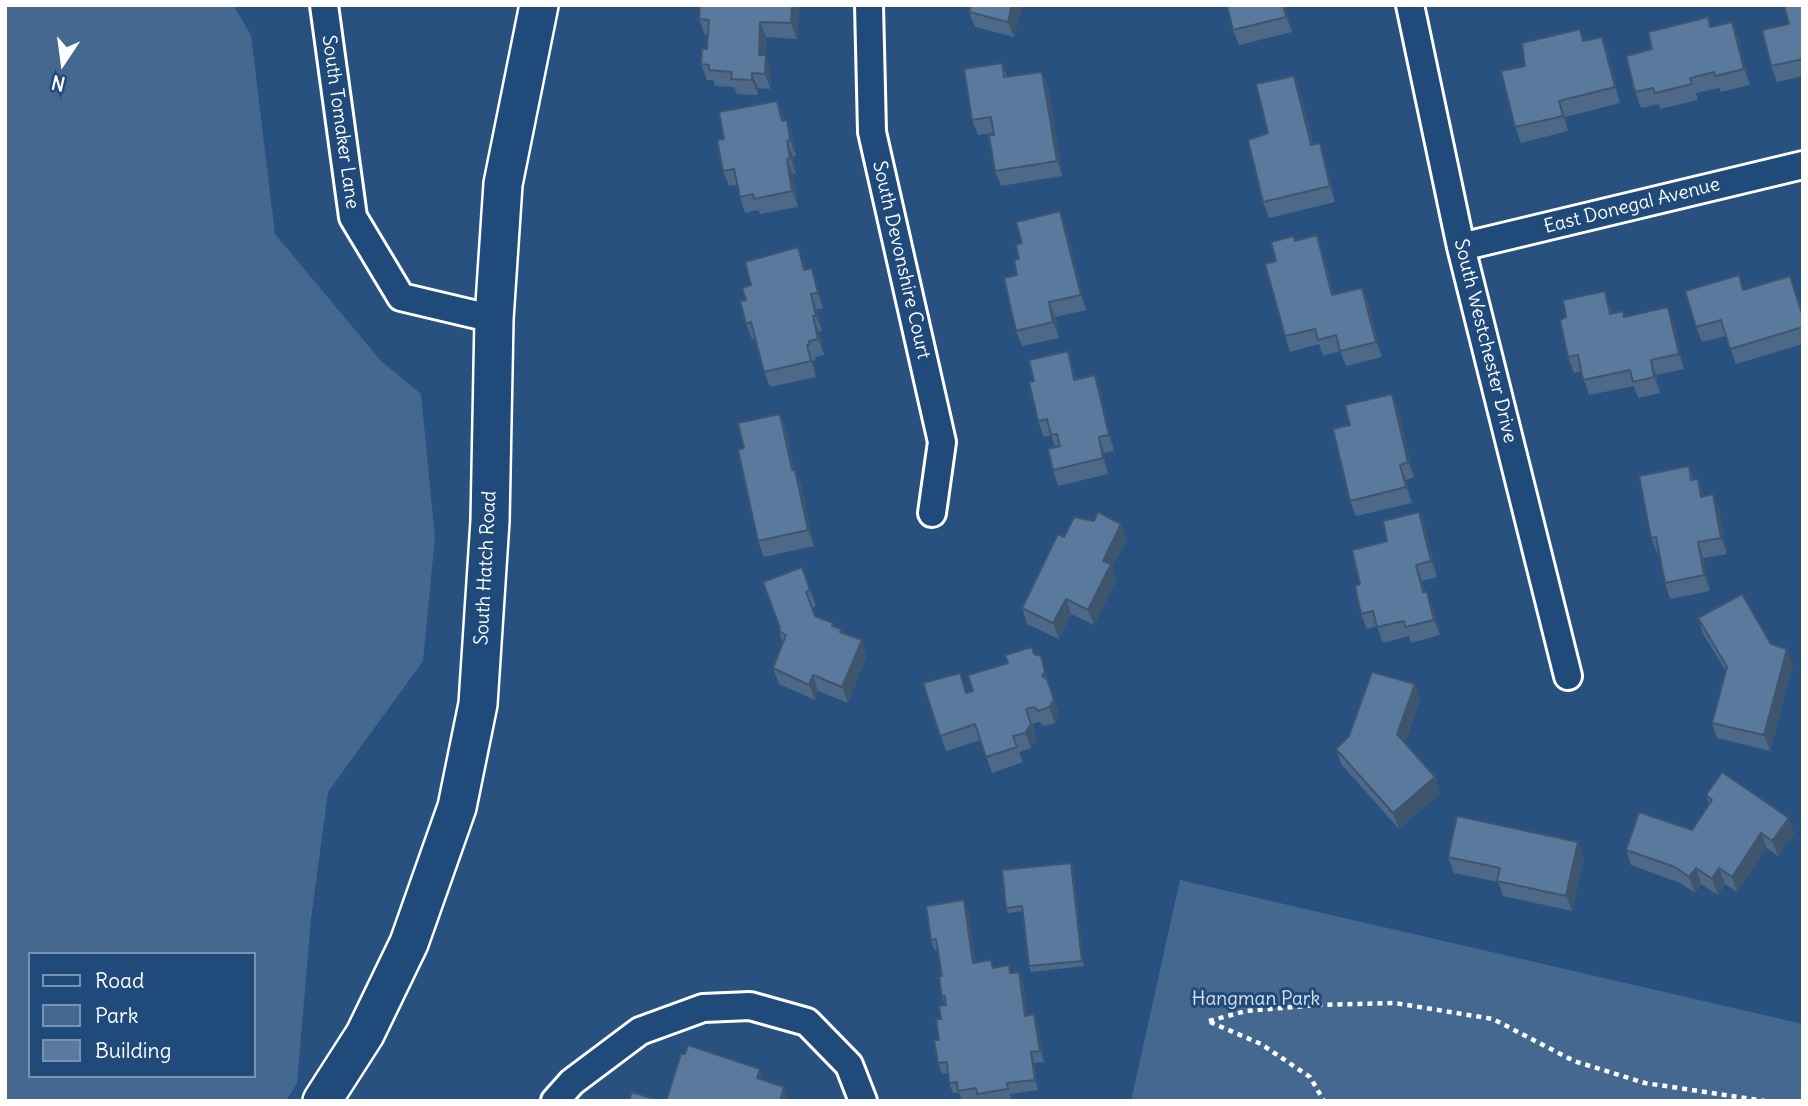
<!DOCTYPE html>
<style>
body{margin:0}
#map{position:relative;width:1808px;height:1106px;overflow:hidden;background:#28517f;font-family:Delius,sans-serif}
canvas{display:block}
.frame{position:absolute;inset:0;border:7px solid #fff;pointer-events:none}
.legend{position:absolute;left:28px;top:952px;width:228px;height:126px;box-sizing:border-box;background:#1f4a7a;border:2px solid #7992af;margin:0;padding:9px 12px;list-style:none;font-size:21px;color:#fff}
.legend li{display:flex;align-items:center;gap:14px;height:35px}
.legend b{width:35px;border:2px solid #7992af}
.north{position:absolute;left:28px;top:28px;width:70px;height:70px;-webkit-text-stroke:5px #1f4a7a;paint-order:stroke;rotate:193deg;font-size:19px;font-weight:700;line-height:28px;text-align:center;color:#fff}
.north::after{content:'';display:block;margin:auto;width:24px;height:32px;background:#fff;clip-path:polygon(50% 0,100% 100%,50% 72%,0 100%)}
</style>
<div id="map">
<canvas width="1808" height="1106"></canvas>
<div class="frame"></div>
<ul class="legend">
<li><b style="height:9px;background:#1f4a7a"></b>Road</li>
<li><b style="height:19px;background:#446890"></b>Park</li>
<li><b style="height:19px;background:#5a7a9d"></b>Building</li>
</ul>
<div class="north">N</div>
</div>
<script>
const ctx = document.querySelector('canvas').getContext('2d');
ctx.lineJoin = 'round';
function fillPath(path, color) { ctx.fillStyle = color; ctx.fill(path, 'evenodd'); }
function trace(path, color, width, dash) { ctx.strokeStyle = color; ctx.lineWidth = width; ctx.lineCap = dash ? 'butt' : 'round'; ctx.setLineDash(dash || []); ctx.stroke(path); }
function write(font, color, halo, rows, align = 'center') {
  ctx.font = font + ' Delius,sans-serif'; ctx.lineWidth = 6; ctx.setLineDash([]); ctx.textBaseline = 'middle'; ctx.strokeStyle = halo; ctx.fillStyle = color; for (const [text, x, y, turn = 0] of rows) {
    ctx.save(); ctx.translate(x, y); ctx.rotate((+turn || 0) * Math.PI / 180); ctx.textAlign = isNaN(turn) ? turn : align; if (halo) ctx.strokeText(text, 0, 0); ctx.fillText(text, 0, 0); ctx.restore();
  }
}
fillPath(new Path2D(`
 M5,5H233L251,35L275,234L381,361L421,394L435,537L423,661L328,792L311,919L297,1083L286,1101H5ZM30,954H254V1076H30Z
 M1180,880L1803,1024V1101H1131Z`), '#446890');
const street = new Path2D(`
 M324,5L353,217L401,297L494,319
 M869,5L872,132L942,442L932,513
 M1410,5L1461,247L1568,676
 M1461,247L1803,165
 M555,1101L572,1082L640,1031L703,1008L750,1006L807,1022L849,1065L863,1101`);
const secondary = new Path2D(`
 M322,1101L365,1034L409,943L457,807L478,704L490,521L494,319L503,184L539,5`);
trace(street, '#fff', 32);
trace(secondary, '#fff', 42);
trace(new Path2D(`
 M1209,1021L1246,1011L1317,1005L1395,1003L1493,1019L1574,1061L1645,1083L1765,1101
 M1210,1022L1261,1044L1310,1077L1324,1101`), '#fff', 4.5, [5, 5]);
trace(street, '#1f4a7a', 26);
trace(secondary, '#1f4a7a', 37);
fillPath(new Path2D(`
 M700,5H799L797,39L766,37L765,55L771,71L770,89L758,88V95L737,94L734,87L715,86L713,80H707L701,64L707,49L708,35H705L699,19Z
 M1022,5L1014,37L975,27L969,12Z
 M1227,5H1285L1292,32L1239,45L1233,30Z
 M1803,5V76L1777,82L1771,66L1789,24Z
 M1711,26L1738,37L1750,85L1721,92L1719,88L1696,93L1698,100L1660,109L1659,104L1641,108L1635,92L1652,49Z
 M1602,37L1608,52L1620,103L1565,117L1568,131L1521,143L1515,127L1525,66L1584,41Z
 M1002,63L1007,77L1042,72L1048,87L1062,176L1001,186L995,171L994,133L978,135L972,120Z
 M1300,91L1313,145L1325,159L1335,202L1269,218L1263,202L1268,133Z
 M777,101L784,120H787L792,135L796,156L793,157L796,174H793L798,207L760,214L758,210L745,213L740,197L737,185L729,186L723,171L724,139Z
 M1060,211L1066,227L1086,310L1055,317L1059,338L1022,346L1016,331L1019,259L1022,243Z
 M1317,235L1322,251L1334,295L1362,288L1368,303L1382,357L1346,366L1340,351L1323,356L1319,344L1290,352L1285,336L1276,261L1296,241Z
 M804,262L806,270L812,268L817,284L823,308L817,310L822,331L819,332L824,355L815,357L816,360L812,361L816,377L770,387L764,372L755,338L752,339L746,324V300L751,285Z
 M1790,276L1803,314V344L1736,364L1726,336L1702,342L1696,327L1744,290Z
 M1605,291L1612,313L1626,317L1674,323L1684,369L1656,375L1660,393L1638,398L1634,386L1589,395L1581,371L1574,373L1568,357L1566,317Z
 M1073,367L1076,379L1095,375L1100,390L1114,451L1104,453L1108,474L1058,486L1053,470L1055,447L1051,435L1044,437L1038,421Z
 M1392,394L1398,409L1414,477L1406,480L1412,503L1356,516L1350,501V425Z
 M780,414L786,429L794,470L801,485L814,546L764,557L758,541L744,448Z
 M1689,466L1693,479L1704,496L1719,510L1727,554L1703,558L1710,591L1670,599L1665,583L1659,553H1657L1651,538Z
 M1419,512L1425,527L1437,577L1422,581L1425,592L1433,607L1440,635L1411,643L1409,636L1383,643L1377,626L1367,629L1361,614L1360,584L1387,541Z
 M1121,524L1127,540L1112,568L1116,580L1094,625L1071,614L1059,639L1027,624L1022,608L1064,537Z
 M802,567L816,606L812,608L815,616L833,623L835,627L843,633L862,640L867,655L848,703L818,691L815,700L779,684L773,668L783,643L779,631Z
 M1698,618L1771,644L1793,664L1770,751L1717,738L1712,723L1726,671L1703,634Z
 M1034,654L1041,656L1059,716L1055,723L1044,726L1039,722L1032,724L1036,740L1031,748L1019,752L1023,762L992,773L980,740L946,751L923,683L967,693L973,691Z
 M1420,700L1405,743L1435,777L1440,793L1399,829L1341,764L1336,749Z
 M1706,795L1794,833L1778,856L1767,848L1737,892L1725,884L1718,895L1701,884L1695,893L1680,883L1631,865L1626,850L1692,830L1709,804Z
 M1448,857L1584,858L1572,911L1503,896L1498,882L1454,873Z
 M1071,863L1073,868L1084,966L1031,972L1029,966L1023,911L1008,913L1006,908Z
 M968,911L975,962L991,960L994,968L1009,965L1011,973L1023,982L1027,1015L1034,1014L1038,1025L1044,1062L1034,1063L1038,1090L1010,1094L1011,1100L980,1101L979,1099L962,1101L959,1093H953L949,1083L948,1073L942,1074L938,1063L941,1019L945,1005L942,997V976L938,950L935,951L931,940Z`), '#4d6987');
fillPath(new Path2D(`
 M792,5H799L797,39L791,23Z
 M1012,5H1022L1014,37L1008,22Z
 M1283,5H1285L1292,32L1286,17Z
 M760,22L766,37L764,70L759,55Z
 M1732,22L1738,37L1750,85L1744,69Z
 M1602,37L1608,52L1620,103L1615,87Z
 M766,55L771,71L770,89L765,74Z
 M1042,72L1048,87L1062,176L1057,161Z
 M752,73L758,88V95L752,80Z
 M1294,76L1300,91L1316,161L1311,145Z
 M777,101L783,117L787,136L782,121Z
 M1559,101L1565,117L1568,131L1563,116Z
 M787,120L792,135L796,156L790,140Z
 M787,141L793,157L796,174L790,158Z
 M1320,143L1325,159L1335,202L1330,186Z
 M787,159L793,174L798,207L792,191Z
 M1060,211L1066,227L1086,310L1081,295Z
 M1317,235L1322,251L1338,311L1332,295Z
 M798,247L804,262L809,285L804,270Z
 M812,268L817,284L823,308L818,293Z
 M1362,288L1368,303L1382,357L1376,342Z
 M1605,291L1610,307L1615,329L1610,314Z
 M811,294L817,310L822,331L816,316Z
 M1049,302L1055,317L1059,338L1053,322Z
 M1668,307L1674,323L1684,369L1679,354Z
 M813,316L819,332L824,355L818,339Z
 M807,345L812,361L816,377L811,361Z
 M1068,351L1073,367L1079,395L1074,380Z
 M1651,360L1656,375L1660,393L1654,377Z
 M1095,375L1100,390L1114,451L1109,435Z
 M1392,394L1398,409L1414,477L1408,462Z
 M780,414L786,429L798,486L792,470Z
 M1099,437L1104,453L1108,474L1103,458Z
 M1400,465L1406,480L1412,503L1406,487Z
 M795,470L801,485L814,546L808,530Z
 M1698,479L1704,494L1707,512L1701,497Z
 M1713,494L1719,510L1727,554L1721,538Z
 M1419,512L1425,527L1437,577L1431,561Z
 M1121,524L1127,540L1112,568L1116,580L1094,625L1088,610L1103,561Z
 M1698,542L1703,558L1710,591L1704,575Z
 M1416,565L1422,581L1429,608L1423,592Z
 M1427,592L1433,607L1440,635L1434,620Z
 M1066,599L1071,614L1059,639L1053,623Z
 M862,640L867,655L848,703L842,687Z
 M1787,649L1793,664L1770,751L1764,735Z
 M1041,656L1059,716L1055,723L1049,707L1042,676Z
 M813,675L818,691L815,700L809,685Z
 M1415,684L1420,700L1403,750L1397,734Z
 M1026,709L1036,740L1031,748L1025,733Z
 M1435,777L1440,793L1399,829L1393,813Z
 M1789,818L1794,833L1778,856L1772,841Z
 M1761,833L1767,848L1737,892L1732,877Z
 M1578,842L1584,858L1572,911L1566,896Z
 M1071,863L1073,868L1084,966L1082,961Z
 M1696,868L1701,884L1695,893L1689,877Z
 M1719,868L1725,884L1718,895L1712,879Z
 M964,900L968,911L977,974L973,963Z
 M1019,972L1023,982L1029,1026L1025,1016Z
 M1034,1014L1038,1025L1044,1062L1040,1051Z
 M1031,1052L1034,1063L1038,1090L1035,1080Z
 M760,1069L764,1079L761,1089L757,1078Z
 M784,1087L788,1098L787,1101H780Z`), '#3f556e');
const building = new Path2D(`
 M700,5H792L791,23L760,22L759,55H766L765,74L752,73V80L731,79L732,72L709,70V65L701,64L702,49H707L709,20L699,19Z
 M971,5H1012L1008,22L969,12Z
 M1227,5H1283L1286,17L1233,30Z
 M1784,5H1803V59L1771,66L1762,30L1789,24Z
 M1708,17L1710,27L1732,22L1744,69L1715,76L1714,72L1690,78L1692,84L1655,93L1653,88L1635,92L1626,56L1652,49L1648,32Z
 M1580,29L1583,41L1602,37L1615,87L1559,101L1563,116L1515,127L1501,71L1525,66L1522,43Z
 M1002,63L1004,77L1042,72L1057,161L995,171L989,136L994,135L991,117L972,120L964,69Z
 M1294,76L1311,145L1320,143L1330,186L1263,202L1248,140L1268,133L1256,84Z
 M777,101L782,121L787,120L790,140L787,141L790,158L787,159L792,191L754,199L753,194L740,197L734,169L723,171L717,140L724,139L719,112Z
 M1060,211L1081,295L1049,302L1053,322L1016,331L1004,278L1017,275L1014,260L1019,259L1016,245L1022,243L1016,222Z
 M1317,235L1332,295L1362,288L1376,342L1340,351L1336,335L1318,340L1315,329L1285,336L1265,264L1276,261L1271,242L1294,236L1295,241Z
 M798,247L804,270L812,268L818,293L811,294L816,316H813L818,339L809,341L810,344L807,345L811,361L764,372L751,322L746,324L740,301L746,300L742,288L751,285L745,262Z
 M1739,275L1743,290L1790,276L1803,317V327L1730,349L1721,320L1696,327L1685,291Z
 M1605,291L1610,314L1623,311L1624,317L1668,307L1679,354L1651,360L1654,377L1633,382L1630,370L1583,380L1578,355L1568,357L1560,320L1566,317L1563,300Z
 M1068,351L1074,380L1095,375L1109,435L1099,437L1103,458L1053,470L1048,449L1060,446L1057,434L1051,435L1047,419L1038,421L1029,382L1034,381L1029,360Z
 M1392,394L1408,462L1400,465L1406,487L1350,501L1333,429L1350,425L1345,405Z
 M780,414L792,470H795L808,530L758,541L738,450L744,448L738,423Z
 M1689,466L1691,480L1698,479L1701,497L1713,494L1721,538L1698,542L1704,575L1665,583L1656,537L1651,538L1639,476Z
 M1098,512L1121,524L1103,561L1111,564L1088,610L1066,599L1053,623L1022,608L1058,534L1064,537L1074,517L1094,521Z
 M1419,512L1431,561L1416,565L1423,592H1427L1434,620L1405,627L1404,621L1377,627L1373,611L1361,614L1355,586L1360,584L1352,550L1387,541L1383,521Z
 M802,567L810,590L806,592L815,616L833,623L832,626L841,629L840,632L862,640L842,687L813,675L809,685L773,668L786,635L779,631L780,628L763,582Z
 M1742,594L1771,644L1787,649L1764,735L1712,723L1727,667L1698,618Z
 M1032,647L1034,654L1041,656L1045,672L1042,676L1047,679L1054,700L1049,707L1038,711L1034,707L1026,709L1031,724L1025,733L1013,736L1017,747L986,757L975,724L940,736L923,683L960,673L966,693L973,691L968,675L1008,663L1005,655Z
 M1372,672L1415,684L1397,734L1435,777L1393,813L1336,749L1349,736Z
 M1722,772L1789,818L1772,841L1761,833L1732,877L1719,868L1712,879L1696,868L1689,877L1675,867L1626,850L1639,812L1692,830L1712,800L1706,795Z
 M1457,816L1578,842L1566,896L1497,881L1500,868L1448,857Z
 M1071,863L1082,961L1029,966L1022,906L1006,908L1002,870Z
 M964,900L973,963L991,960L993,968L1009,965L1010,973L1019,972L1025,1016L1034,1014L1040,1051L1031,1052L1035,1080L1007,1083L1008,1089L977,1094L976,1088L958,1091L957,1082L949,1083L947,1062L938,1063L934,1040H939L936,1019H941L939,1006L946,1005L945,996L942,997L939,976H942L936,939L931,940L926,906Z
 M688,1045L760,1069L757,1078L784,1087L780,1101H666L681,1054H685Z
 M632,1092L661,1101H629Z`);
fillPath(building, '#5a7a9d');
trace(building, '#3f556e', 2);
write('19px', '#fff', '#1f4a7a', [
 ["South Tomaker Lane",340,122,82],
 ["East Donegal Avenue",1632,206,-14],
 ["South Devonshire Court",901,260,77],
 ["South Westchester Drive",1485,341,76],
 ["South Hatch Road",486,568,-87]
]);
write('19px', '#dae1e9', '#1f4a7a', [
 ["Hangman Park",1256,1000]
]);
</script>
